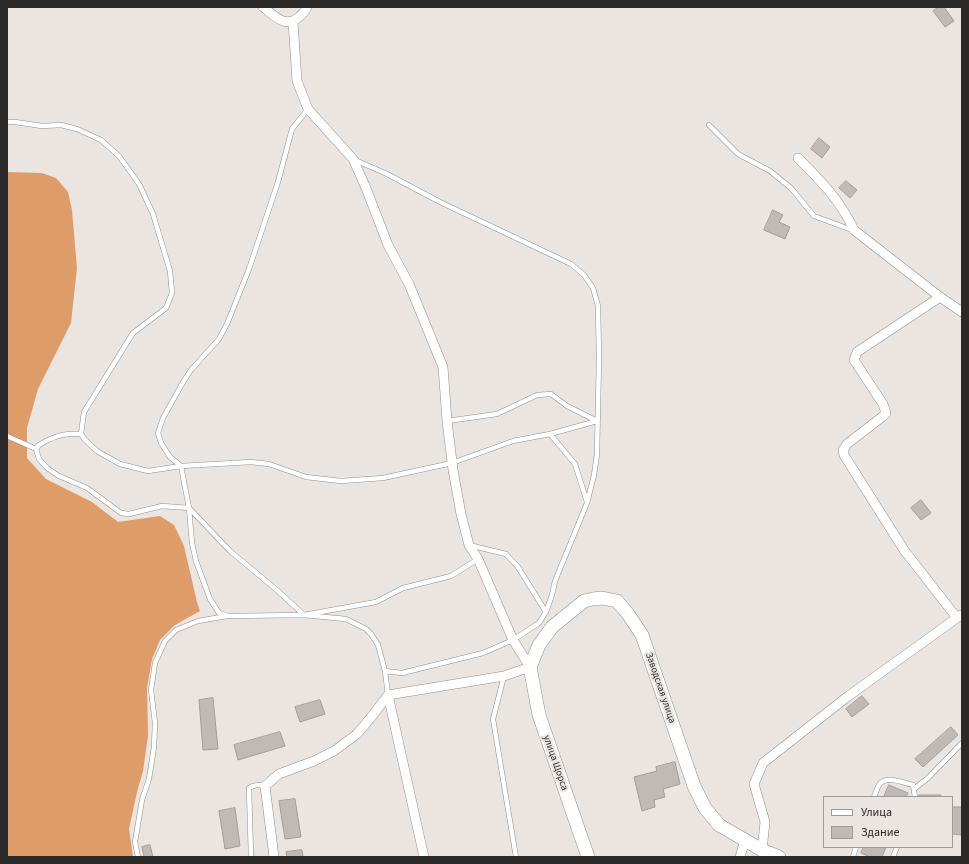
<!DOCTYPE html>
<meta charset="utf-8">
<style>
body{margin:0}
#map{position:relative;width:969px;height:864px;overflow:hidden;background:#eae5e1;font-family:"Source Sans 3",sans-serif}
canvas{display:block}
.frame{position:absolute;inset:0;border:8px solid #2c2a29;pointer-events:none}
.legend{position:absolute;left:823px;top:796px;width:130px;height:52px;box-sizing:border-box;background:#eae5e1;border:1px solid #9e9a97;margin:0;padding:5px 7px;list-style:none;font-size:12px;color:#2c2a29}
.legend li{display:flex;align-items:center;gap:8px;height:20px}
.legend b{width:20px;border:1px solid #9e9a97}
</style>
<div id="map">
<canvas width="969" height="864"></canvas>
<div class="frame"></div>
<ul class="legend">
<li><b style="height:5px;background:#fff"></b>Улица</li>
<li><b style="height:11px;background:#bfbab6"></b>Здание</li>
</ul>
</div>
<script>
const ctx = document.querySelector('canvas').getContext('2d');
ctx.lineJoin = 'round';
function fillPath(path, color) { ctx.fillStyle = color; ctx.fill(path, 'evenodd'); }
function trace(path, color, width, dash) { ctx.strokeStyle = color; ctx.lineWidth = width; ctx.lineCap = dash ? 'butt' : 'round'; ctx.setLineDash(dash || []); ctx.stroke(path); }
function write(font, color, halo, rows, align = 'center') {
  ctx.font = font + ' "Source Sans 3",sans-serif'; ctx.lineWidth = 4; ctx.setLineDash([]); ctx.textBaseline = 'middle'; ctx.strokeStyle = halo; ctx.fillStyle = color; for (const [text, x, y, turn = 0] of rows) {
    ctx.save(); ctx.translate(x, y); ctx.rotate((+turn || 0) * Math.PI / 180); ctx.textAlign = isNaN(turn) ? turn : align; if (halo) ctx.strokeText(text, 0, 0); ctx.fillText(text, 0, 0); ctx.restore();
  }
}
fillPath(new Path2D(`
 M7,172L42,173L56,178L68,192L72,210L77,268L71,323L38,389L27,428V458L46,479L92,502L118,522L160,516L174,525L184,546L197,602L200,611L175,625L160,640L152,659L147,688L148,736L143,771L137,792L129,829L133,857H7Z`), '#de9c69');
const building = new Path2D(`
 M939,7H944L954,21L945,27L933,11Z
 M819,138L830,147L822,158L811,149Z
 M846,181L857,190L850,198L839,188Z
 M773,210L783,215L779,222L790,227L785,239L764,230Z
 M921,500L931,513L921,520L911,508Z
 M862,696L869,704L852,717L846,709Z
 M213,698L218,749L203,750L199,700Z
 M320,700L325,714L300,722L295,707Z
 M951,727L958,735L923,767L915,759Z
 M280,732L285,746L238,760L234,745Z
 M675,762L680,784L663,789L665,797L654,800L655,807L642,811L634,777L657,771L656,767Z
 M889,785L908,793L906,797H884Z
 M919,795H941V797H919Z
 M295,799L301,837L285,839L279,801Z
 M952,807H962V835L952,834Z
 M235,808L240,846L225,849L219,811Z
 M150,845L153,857H144L142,847Z
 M864,847H886L882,857H870L861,853Z
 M302,850L303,857H287L286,852Z`);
fillPath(building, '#bfbab6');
trace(building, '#a29d9a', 1);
const lane = new Path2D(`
 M308,109L292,129L278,182L249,269L227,324L219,339L191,370L182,384L163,418L158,433L161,443L170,457L181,466L189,508L192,543L196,561L210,599L219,613L228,616L304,615L346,619L366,629L371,634L378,645L385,671L388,695
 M7,122H15L42,126L61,125L77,129L101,140L119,156L139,184L153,214L170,271L172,293L166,308L133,333L84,412L81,434
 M709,125L738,154L770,171L791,188L814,216L852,230
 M355,160L387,174L440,202L571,264L584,275L593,288L598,306L599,358L597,454L594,475L587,503L555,581L552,595L546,612L539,623L513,640L483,653L402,673L385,671
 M447,421L497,414L537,395L551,394L567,406L597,421
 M550,434L575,464L587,502
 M7,436L36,449
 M469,545L506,554L518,567L546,612
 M478,559L451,576L403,588L376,602L304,615L278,591L230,551L189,508L162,506L129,514L121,513L87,488L59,476L47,468L39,459L36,449C38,444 42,444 46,441C58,435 67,433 81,434L85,440L97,451L120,464L148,471L181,466L251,462L269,464L306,477L341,481L383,478L452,463L513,441L550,434L597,421
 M504,676L493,719L516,857
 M914,789L928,778L962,743
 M874,797C876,793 877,788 879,785C886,774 903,783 913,785L915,797
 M138,857L135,842L142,800L149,779L154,747L155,723L151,690L155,663L165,641L176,630L198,621L227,616
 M251,857L249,788C254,784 259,785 265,786
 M853,857L856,847
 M893,857L897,847`);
const street = new Path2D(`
 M263,7C275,16 285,29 299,17C303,14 305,12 307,7
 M293,22L297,81L308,109L353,159L366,188L388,245L409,284L443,367L447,421L453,470L461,514L469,545L478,559L513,640L530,667L504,676L388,695
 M798,158C821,181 840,200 854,230L940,297L962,312
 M940,297L857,352L854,360L883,404L886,413L882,417L847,444L843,450L844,455L904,550L957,618
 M388,695L424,857
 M762,850L765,822L754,784L763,763L847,697L961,615
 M274,857L265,786L279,774L314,761L334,751L357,734L373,715L388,695
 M740,857L745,840`);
const secondary = new Path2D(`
 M588,857L539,715L530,667L539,645L552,627L584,601L593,599L602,598L617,601L628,614L642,635L694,786L705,808L719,825L762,850L779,857`);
trace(lane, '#938f8b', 5.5);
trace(street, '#938f8b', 10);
trace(secondary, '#938f8b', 14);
trace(lane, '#fff', 4.5);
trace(street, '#fff', 9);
trace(secondary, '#fff', 13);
write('10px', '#2c2a29', '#eae5e1', [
 ["Заводская улица",660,688,71],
 ["улица Щорса",555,763,71]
]);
</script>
